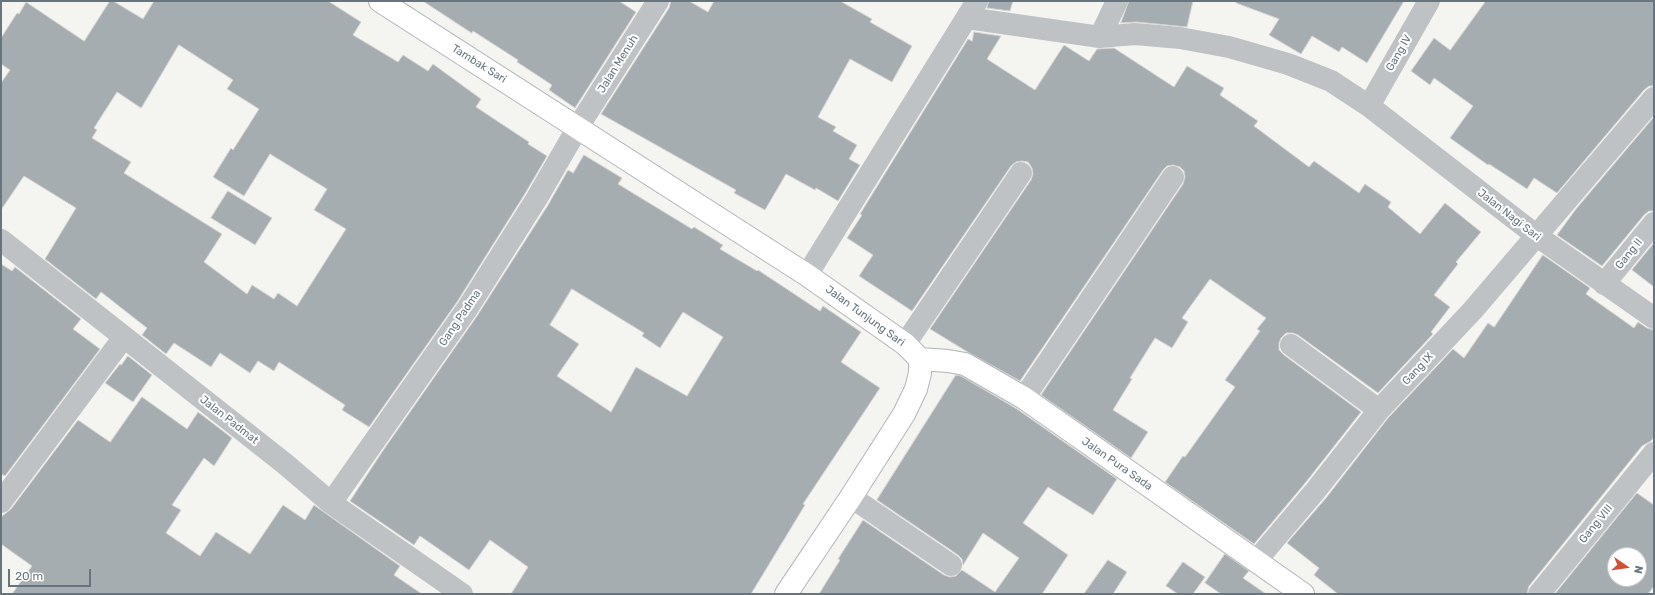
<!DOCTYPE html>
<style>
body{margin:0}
#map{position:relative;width:1655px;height:595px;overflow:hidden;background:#f4f4f1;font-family:Rubik,sans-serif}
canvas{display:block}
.frame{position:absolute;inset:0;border:2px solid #66757f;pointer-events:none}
.north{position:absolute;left:1607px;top:547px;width:40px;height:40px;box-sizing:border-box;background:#fff;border:1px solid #c2c8cc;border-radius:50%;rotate:103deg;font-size:11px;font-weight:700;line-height:16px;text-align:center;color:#66757f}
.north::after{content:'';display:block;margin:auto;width:14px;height:18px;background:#d15134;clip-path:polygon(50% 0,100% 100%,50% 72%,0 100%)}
.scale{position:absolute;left:8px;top:569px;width:83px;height:18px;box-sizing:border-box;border:2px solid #66757f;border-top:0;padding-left:5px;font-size:12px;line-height:14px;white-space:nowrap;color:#66757f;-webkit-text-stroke:3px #fff;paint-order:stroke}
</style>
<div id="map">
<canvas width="1655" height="595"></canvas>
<div class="frame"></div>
<div class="north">N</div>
<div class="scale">20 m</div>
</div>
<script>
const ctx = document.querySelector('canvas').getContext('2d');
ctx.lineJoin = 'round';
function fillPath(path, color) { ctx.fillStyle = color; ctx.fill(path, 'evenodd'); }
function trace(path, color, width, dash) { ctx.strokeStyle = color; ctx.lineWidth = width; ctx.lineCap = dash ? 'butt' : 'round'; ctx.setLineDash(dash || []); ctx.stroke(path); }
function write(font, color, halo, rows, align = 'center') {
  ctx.font = font + ' Rubik,sans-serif'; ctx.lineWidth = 4; ctx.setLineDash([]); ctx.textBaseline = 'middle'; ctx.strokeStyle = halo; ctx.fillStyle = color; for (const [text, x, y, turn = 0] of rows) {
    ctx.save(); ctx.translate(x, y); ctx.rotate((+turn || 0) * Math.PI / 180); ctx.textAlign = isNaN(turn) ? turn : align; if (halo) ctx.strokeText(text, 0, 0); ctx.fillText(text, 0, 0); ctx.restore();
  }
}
const building = new Path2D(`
 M110,1H113L143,19L154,1H328L361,22L353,35L398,62L403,55L428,71L433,64L481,99L476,107L529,142L528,144L547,156L526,192L457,302L369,427L342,410L345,405L279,362L274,371L258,361L250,373L220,353L211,367L174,343L166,354L142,335L147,328L101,292L96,299L45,259L76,208L24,176L1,210V83L10,70L1,64V38L17,13L19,14L26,2L84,41ZM179,45L233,80L227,89L259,109L233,150L231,148L213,177L244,196L270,154L327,189L314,210L346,229L297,306L278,293L274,299L252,285L247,294L204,262L222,234L124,173L131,162L92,138L97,130L94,128L117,92L141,108Z
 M423,1H619L636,12L575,108L549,90L552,85L517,62L518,60L473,31L472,33Z
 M671,1H689L708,12L714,1H840L872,19L870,22L912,46L892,82L850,59L818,117L836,127L833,131L857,145L849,159L860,165L838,201L816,188L815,190L786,174L765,210L734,193L736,190L601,114L669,8Z
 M989,1H1013L1010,11L987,8Z
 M1129,1H1193L1187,27L1136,22L1121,23Z
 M1237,1H1404L1367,63L1342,47L1339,52L1312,36L1301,54L1269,35L1279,19L1236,3Z
 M1486,1H1654V86H1649L1644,90L1557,193L1534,178L1527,189L1489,164L1488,165L1450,138L1473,106L1434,78L1430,85L1411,71L1434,38L1450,50Z
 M974,32L1001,36L987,59L1035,90L1064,45L1089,61L1097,49L1114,48L1174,87L1187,66L1224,88L1220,95L1258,121L1254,126L1309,167L1314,161L1359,193L1365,184L1391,202L1388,207L1420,234L1445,203L1481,232L1456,262L1458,264L1434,295L1450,307L1431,332L1433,334L1378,393L1298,335L1293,333H1286L1281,338L1279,343V350L1284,355L1361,412L1306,482L1254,544L1165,482L1183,456L1185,457L1235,387L1225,380L1260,331L1257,329L1266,318L1210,279L1182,318L1188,322L1172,348L1155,338L1130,378L1132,379L1113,410L1148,432L1131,458L1041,395L1183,184L1185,177L1184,171L1180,167L1173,165L1167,166L1163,170L1020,381L966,351L930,329L1031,180L1033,174L1032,168L1028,162L1022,161L1016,162L1011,166L912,311L859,276L873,255L847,238L862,215L860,214L968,39L972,41Z
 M1654,117V211H1649L1644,215L1602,266L1557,235L1576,209Z
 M584,155L622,178L618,184L692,229L694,227L723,245L720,249L757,271L758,270L820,311L823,306L861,332L841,362L880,388L803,504L805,505L751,594H511L528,567L490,540L469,570L420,536L414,545L350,501L382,452L477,316L548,205L568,170L573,173ZM572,289L644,333L642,336L660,348L683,312L723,337L687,396L636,367L611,412L557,376L579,344L550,325Z
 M228,191L272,218L255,245L211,218Z
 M1654,243V287L1632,270Z
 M1543,255L1590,288L1586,294L1634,328L1638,322L1647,328L1654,330V437L1651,441L1642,446L1529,586L1527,594H1338L1314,575L1319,568L1287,543L1326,498L1388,418L1453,349L1464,358L1488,323L1494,327Z
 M1,264L12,271L15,267L81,319L73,329L100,349L5,476L1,474Z
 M128,356L152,375L133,402L105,383L120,364L121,365Z
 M956,375L961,376L1017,409L1117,479L1093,515L1048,487L1023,523L1068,555L1042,594H819L840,560L838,559L863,520L944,575L950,577L956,576L962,570L995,592L1019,558L983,533L963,565L962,559L958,555L877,500Z
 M142,397L187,429L198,412L232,438L214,466L204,458L172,505L181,510L166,533L200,556L216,532L250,554L283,505L305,520L314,505L400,566L394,575L422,594H12L32,566L1,544V517L11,509L78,420L110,442Z
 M1637,493L1654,505V586L1648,594H1555ZM1615,555H1639V579H1615Z
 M1225,554L1249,571L1243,578L1266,594H1221L1205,583Z
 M1108,560L1127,572L1113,594H1084Z
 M1183,562L1205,577L1193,594H1178L1166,586Z`);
fillPath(building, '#a6adb1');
trace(building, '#d6d5d4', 1);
const secondary = new Path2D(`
 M380,1L807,275L905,344L920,359V373L916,389L904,414L851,497L786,594
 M920,359L948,361L965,364L1024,398L1303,594`);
trace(secondary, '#b1b6b9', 24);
trace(new Path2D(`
 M967,18L1100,37L1135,34L1180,38L1229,47L1288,64L1331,81L1369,106L1537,236L1654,318
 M1100,37L1117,1
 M1369,106L1429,1
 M1,240L284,463L331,503L462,594
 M807,275L977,1
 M1604,284L1654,223
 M905,344L1021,173
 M1291,345L1379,410
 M1024,398L1173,177
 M851,497L951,565
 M1,502L124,337
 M331,503L467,309L537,198L578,127L658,1
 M1256,561L1316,490L1379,410L1473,310L1654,98
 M1539,594L1654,453`), '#bec2c5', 22);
trace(secondary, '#fff', 22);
write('11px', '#66757f', '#fff', [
 ["Gang IV",1399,53,-60],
 ["Tambak Sari",479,64,32],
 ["Jalan Menuh",618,64,-58],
 ["Jalan Nagi Sari",1509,215,38],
 ["Gang II",1629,254,-51],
 ["Jalan Tunjung Sari",865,316,36],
 ["Gang Padma",460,318,-56],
 ["Gang IX",1418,369,-47],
 ["Jalan Padmat",229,420,38],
 ["Jalan Pura Sada",1117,464,35],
 ["Gang VIII",1596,524,-51]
]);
</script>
